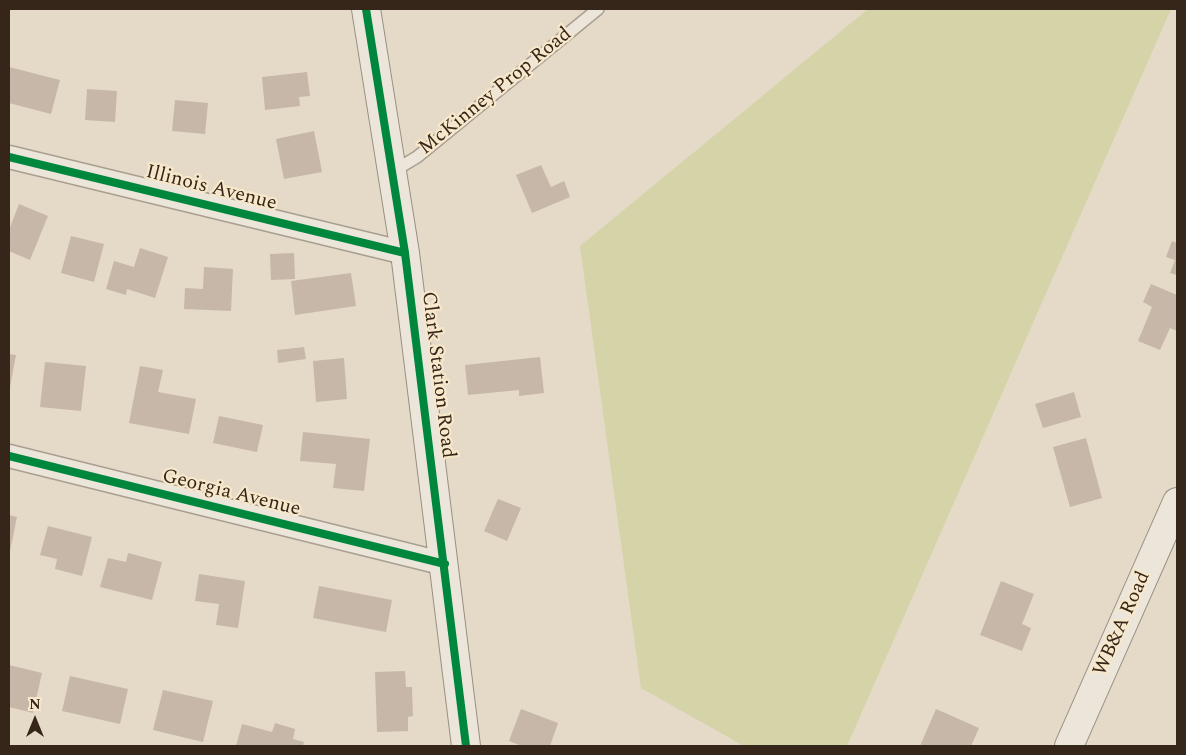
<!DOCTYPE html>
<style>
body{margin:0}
#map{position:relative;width:1186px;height:755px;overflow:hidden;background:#e4dac7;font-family:Spectral,serif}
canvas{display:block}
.frame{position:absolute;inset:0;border:10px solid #36261a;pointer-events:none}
.north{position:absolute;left:10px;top:695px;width:50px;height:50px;-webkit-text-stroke:4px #f7e8cb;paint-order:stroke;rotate:0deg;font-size:14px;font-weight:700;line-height:20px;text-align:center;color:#36261a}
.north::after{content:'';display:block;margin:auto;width:18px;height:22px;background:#36261a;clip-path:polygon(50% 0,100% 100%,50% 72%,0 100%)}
</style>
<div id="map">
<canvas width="1186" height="755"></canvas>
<div class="frame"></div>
<div class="north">N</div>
</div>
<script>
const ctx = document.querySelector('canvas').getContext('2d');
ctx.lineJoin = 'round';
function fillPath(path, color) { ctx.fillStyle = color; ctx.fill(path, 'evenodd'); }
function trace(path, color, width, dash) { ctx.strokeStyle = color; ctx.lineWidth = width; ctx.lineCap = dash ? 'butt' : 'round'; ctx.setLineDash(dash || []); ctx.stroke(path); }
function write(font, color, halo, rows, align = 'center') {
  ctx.font = font + ' Spectral,serif'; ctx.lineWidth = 4.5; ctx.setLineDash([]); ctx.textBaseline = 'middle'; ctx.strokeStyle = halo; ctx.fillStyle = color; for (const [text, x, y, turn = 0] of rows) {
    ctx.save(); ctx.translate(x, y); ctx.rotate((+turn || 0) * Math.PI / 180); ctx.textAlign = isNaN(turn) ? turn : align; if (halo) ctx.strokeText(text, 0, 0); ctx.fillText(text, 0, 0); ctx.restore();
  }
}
fillPath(new Path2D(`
 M868,9H1171L847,746H744L641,688L580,246Z`), '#d5d3a8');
fillPath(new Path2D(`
 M9,67L60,80L51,114L9,103Z
 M307,72L310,96L299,97L300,106L265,110L262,77Z
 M87,89L117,91L115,122L85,120Z
 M175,100L208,103L205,134L172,131Z
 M314,131L322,172L284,179L276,139Z
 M541,165L551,187L564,181L570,197L532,213L516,175Z
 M19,204L48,216L30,260L9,251V230Z
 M71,236L104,244L94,282L61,273Z
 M1172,241L1177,243V275L1170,273L1175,260L1166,257Z
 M140,248L168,257L155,298L127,289L126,295L106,289L114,261L134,267Z
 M294,253L295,279L271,280L270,254Z
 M204,267L233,269L231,311L184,309L185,288L203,289Z
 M351,273L356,306L295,315L291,281Z
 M1151,284L1177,295V331L1170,328L1160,350L1138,341L1152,307L1143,302Z
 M304,347L306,359L278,363L277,350Z
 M9,354L16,355L10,387H9Z
 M540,357L544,393L519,396V390L468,395L465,365Z
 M344,358L347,399L316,402L313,361Z
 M45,362L86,366L81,411L40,407Z
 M140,366L163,370L158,392L196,399L189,434L129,423Z
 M1074,392L1081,417L1043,428L1035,404Z
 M219,416L263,425L257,452L213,443Z
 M303,432L370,439L364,491L333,488L336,464L300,461Z
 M1086,438L1102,498L1070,507L1053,447Z
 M498,499L521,508L507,541L484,531Z
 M9,515L17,517L10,551H9Z
 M48,526L92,537L82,576L55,569L57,559L40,555Z
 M128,553L162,562L152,600L100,587L108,558L126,562Z
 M199,574L245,581L238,628L216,625L219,604L195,601Z
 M1001,581L1034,594L1022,624L1031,628L1022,651L980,635Z
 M319,586L392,600L386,632L313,618Z
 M9,665L42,673L33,713L9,707Z
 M405,671L406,687H412L413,716L408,717V731L377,732L375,672Z
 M70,676L128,689L120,724L62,711Z
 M163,690L213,701L203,742L153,730Z
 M521,709L558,723L550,746H522L509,741Z
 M936,709L979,728L971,746H920Z
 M275,723L295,729L293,739L304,742L303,746H236L242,724L272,732Z`), '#c7b7a8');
const lane = new Path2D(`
 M392,172L417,157L598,9`);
const street = new Path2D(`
 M9,157L405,253
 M9,456L445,564`);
const secondary = new Path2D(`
 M366,9L405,253L466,746
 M1069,746L1177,502`);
trace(lane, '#a89f91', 14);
trace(street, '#a89f91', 25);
trace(secondary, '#988e81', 30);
trace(lane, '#ece5da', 11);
trace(street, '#ece5da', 22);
trace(secondary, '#ece5da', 28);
trace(new Path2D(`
 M366,9L405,253L466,746
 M9,157L405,253
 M9,456L445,564`), '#00873e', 8);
write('20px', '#36261a', '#f7e8cb', [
 ["McKinney Prop Road",496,92,-39],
 ["Illinois Avenue",211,189,14],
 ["Clark Station Road",437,375,83],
 ["Georgia Avenue",231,494,14],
 ["WB&A Road",1123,624,-66]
]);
</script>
